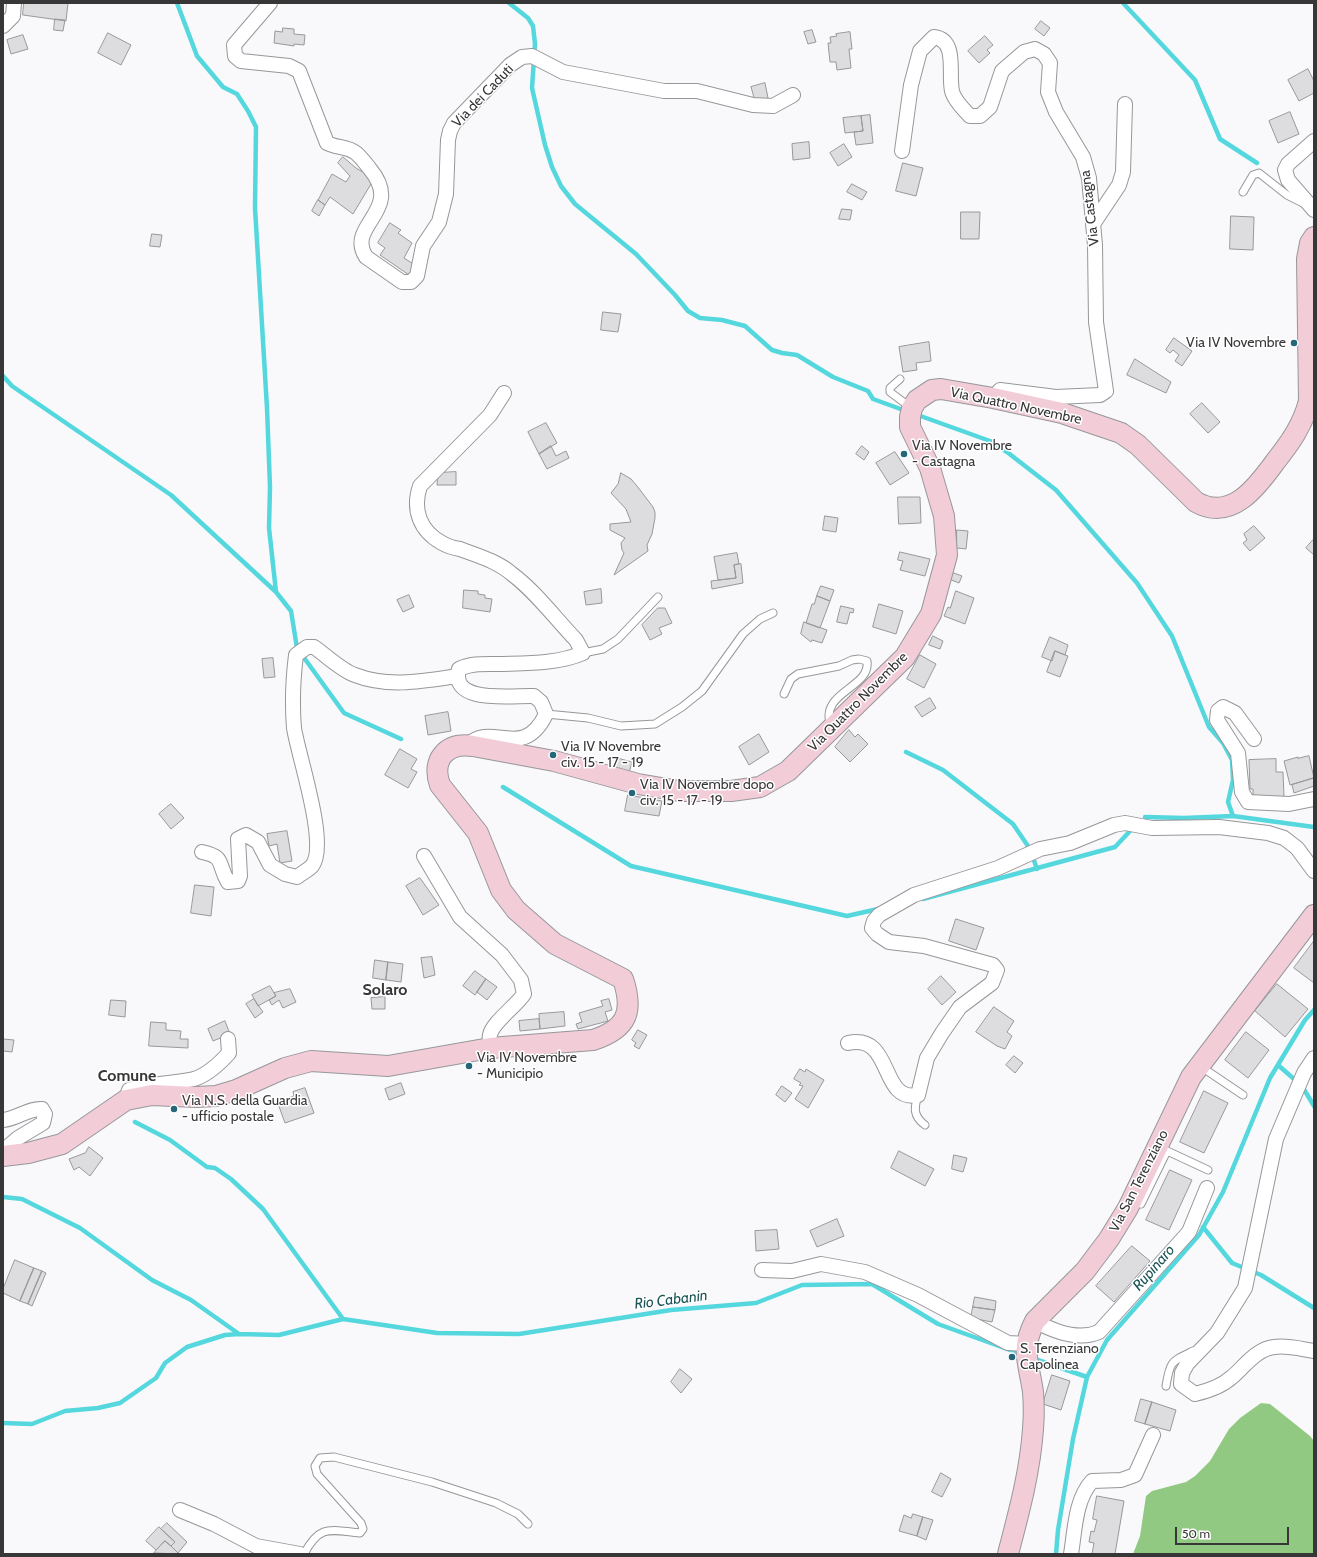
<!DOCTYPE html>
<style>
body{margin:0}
#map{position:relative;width:1317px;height:1557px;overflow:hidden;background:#f9f9fc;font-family:Cabin,sans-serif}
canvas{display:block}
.frame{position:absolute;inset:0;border:4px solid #373738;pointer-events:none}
.scale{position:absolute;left:1175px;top:1527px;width:114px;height:18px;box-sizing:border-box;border:2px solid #373738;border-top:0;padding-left:5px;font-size:12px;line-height:14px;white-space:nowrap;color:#373738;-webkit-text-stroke:3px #fff;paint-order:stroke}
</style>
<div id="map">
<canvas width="1317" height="1557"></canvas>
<div class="frame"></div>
<div class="scale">50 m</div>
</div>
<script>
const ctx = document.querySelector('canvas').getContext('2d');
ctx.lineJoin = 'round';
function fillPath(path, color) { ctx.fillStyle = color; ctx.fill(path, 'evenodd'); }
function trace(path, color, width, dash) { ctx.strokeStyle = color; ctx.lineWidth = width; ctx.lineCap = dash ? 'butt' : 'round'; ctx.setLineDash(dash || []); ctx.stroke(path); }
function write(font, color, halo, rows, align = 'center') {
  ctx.font = font + ' Cabin,sans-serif'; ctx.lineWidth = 3; ctx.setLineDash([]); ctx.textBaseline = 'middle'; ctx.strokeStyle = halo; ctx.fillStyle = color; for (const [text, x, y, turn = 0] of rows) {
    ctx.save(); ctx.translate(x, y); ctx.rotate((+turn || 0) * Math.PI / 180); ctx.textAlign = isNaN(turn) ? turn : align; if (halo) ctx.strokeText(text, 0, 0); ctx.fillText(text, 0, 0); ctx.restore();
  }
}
fillPath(new Path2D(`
 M1261,1403L1270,1404L1310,1436L1314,1441V1554H1133L1140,1536L1146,1496L1152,1491L1186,1482L1195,1476L1210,1461L1229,1429L1240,1418Z`), '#92c982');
trace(new Path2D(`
 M177,3L197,56L223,87L237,94L248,111L256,127L255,208L267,408L270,487L269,528L276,592
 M509,3L528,18L533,26L535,44L532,88L545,145L552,167L561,186L575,204L636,254L675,295L688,311L700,318L722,320L745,326L772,350L782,353L797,355L833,377L868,391L873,399L906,411
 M1123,3L1195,80L1220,139L1257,163
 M3,376L12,386L171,495L276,592L291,611L297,648L344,713L401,739
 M915,414L990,441L1007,452L1056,490L1137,583L1172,636L1209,727L1223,743L1232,760L1233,780L1228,802L1233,816
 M906,752L943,770L1013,824L1030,849L1037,869
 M503,787L631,866L847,916L878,909
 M1145,817L1184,818L1233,816L1314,827
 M923,899L1115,847L1131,830
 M1278,1065L1302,1086L1314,1106
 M135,1122L170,1140L207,1167L215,1168L231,1179L263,1209L343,1319
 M3,1197L22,1199L80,1228L152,1280L191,1300L239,1334
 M1203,1227L1232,1263L1261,1275L1314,1308
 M1032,1358L1087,1377
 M3,1423L32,1424L65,1411L98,1408L120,1403L156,1378L165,1363L187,1347L225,1335L239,1334L279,1335L343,1319L437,1333L519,1334L671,1310L756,1303L802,1285L872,1284L938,1324L1021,1354
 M1056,1554L1058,1530L1073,1439L1087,1377L1107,1340L1199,1235L1223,1192L1270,1078L1305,1020L1314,1010`), '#55d7de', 4.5);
const building = new Path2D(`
 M24,3H68L66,21L23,15Z
 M55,19L65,20L63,31L54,30Z
 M1041,21L1050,28L1044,36L1035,29Z
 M283,28L294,29V34L305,35L304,45L294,44V46L274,43L275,31L282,32Z
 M812,30L816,42L808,44L804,32Z
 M850,32L852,49H849L851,68L837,70L836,62H830L828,43H831L830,37L837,36L836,34Z
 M108,33L131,45L121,65L98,53Z
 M23,35L28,49L11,54L7,40Z
 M985,36L993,45L987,50L990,53L979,63L968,51Z
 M1308,69L1314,81V93L1299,101L1288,80Z
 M765,83L768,98L755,101L751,87Z
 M1290,112L1299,134L1278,143L1269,121Z
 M870,115L873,143L856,145L854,132L863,131L861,116Z
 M861,116L863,131L845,133L843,118Z
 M809,142L810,158L793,160L792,144Z
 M844,144L852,157L838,166L830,153Z
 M343,157L356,168L374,179L353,214L330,197L325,205L318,200L332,174L346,182L350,176L338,163Z
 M903,163L923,168L916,196L896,191Z
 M852,184L867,192L862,200L847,192Z
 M318,200L325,205L319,216L312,211Z
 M842,209L852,210L850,220L839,219Z
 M961,212H980L979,239H961Z
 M1231,216L1254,217L1253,250L1230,249Z
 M390,223L401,230L398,233L412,243L404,258L415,265L409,275L380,255L385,248L378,243Z
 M152,234L162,235L160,247L150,246Z
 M603,312L621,314L618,332L601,330Z
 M1174,338L1192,351L1182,366L1175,361L1179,355L1173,350L1170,353L1166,350Z
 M929,342L931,361L916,363L917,370L903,372L899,347Z
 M1135,359L1171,382L1166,393L1127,375Z
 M1202,403L1220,422L1208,433L1190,414Z
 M546,423L557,443L539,454L528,432Z
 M551,446L556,456L566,451L569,458L547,469L539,454Z
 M862,446L869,452L864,460L856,454Z
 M895,452L909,473L890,485L876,463Z
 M456,472V485H437L438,473Z
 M621,473L631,479L637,486L653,507L655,512V518L652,534L647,545L648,551L614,575L624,553L622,550L621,543L625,538L610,530V524L631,522L626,509L611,493L618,484Z
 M898,497H920L921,523L899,524Z
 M825,516L838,518L836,532L823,530Z
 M1254,526L1265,538L1250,551L1243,543L1247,540L1244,534Z
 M957,530L968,531L966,549L957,548Z
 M1314,539V555L1306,548Z
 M900,552L930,559L925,576L900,570L903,561L898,560Z
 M737,553L739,564L734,565L736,578L718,580L714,557Z
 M741,564L743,583L712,589L711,581L736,578L734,565Z
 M951,572L962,576L959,583L949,579Z
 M821,586L834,590L830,601L817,596Z
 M601,589L602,603L586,605L584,592Z
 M464,590L478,591V594L485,595V598L492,599L490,612L463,608Z
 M956,591L974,598L965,624L944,616L948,607L950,608Z
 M409,595L414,607L403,612L397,600Z
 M817,596L830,601L820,628L806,623L812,604H814Z
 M879,604L903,611L896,634L873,627Z
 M841,606L854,609L853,613L850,612L847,624L837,622Z
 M658,608H665L672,623L659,628L662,634L650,640L642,625Z
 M804,622L827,630L822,643L812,640L811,642L801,634Z
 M933,636L943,641L940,649L929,645Z
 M1050,637L1068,645L1065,655L1055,651L1052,661L1042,657Z
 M1055,651L1068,656L1060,677L1047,672Z
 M920,655L936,664L924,688L907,679Z
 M273,658L275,677L264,678L262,659Z
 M930,698L936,708L922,717L915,707Z
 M448,712L451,731L428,735L425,716Z
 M849,730L855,737L858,734L868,744L850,762L835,747Z
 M759,734L769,752L749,765L739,747Z
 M400,749L417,759L411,769L417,772L408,788L385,775Z
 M1309,756L1314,778L1290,785L1284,761L1298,757V758Z
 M617,758L632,762L629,773L614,768Z
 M1276,759V772H1283L1284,797L1253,798V789H1250L1249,760Z
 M1314,778V786L1294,793L1292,785Z
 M628,795L662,801L659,816L625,811Z
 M171,804L184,818L171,829L159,814Z
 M287,831L292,861L280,863L277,844L269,846L267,834Z
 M420,878L439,905L423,915L406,886Z
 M195,885L214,887L211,916L191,913Z
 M956,919L984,928L976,950L949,941Z
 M1314,941V983L1294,968Z
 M432,957L435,975L424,978L421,958Z
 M375,960L388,962L386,980L373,978Z
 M388,962L403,964L401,982L386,980Z
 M475,971L486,979L475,995L463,986Z
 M941,976L956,992L942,1005L928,989Z
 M486,979L497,987L487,1000L477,992Z
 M1277,984L1308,1009L1285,1037L1255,1011Z
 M270,986L276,996L258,1006L252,995Z
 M290,989L296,1002L283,1008L279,1000L272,1005L269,1000L276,996L274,993Z
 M385,997V1009H372L371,998Z
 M254,999L263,1012L255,1018L246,1004Z
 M609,999L612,1010L605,1012L608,1021L578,1029L576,1024L582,1022L579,1013L603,1006L601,1001Z
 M111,1000L126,1001L125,1017L109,1015Z
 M994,1007L1014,1021L1007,1032L1012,1036L1005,1049L997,1046L976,1032Z
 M564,1012L565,1026L540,1029L539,1014Z
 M539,1019L540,1029L520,1031L519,1021Z
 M225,1021L230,1034L213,1041L208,1029Z
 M151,1022L166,1023V1030L181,1031L180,1039H188V1048L149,1046Z
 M638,1030L647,1035L639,1049L634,1046L636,1043L632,1040Z
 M1246,1032L1269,1050L1248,1078L1225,1060Z
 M3,1039L14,1040L12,1052L3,1051Z
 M1014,1056L1023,1063L1015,1073L1006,1065Z
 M800,1069L805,1072L806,1069L824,1080L808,1108L795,1099L803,1086L799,1085L801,1083L794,1079Z
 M401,1083L405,1094L389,1100L385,1089Z
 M782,1086L792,1093L785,1102L776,1095Z
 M305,1088L314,1113L285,1123L277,1101L294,1096L293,1092Z
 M1204,1091L1228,1103L1204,1153L1180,1142Z
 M89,1147L103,1158L90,1176L79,1167L74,1170L69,1159L85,1153Z
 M899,1151L934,1169L925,1186L891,1168Z
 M954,1155L967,1158L963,1172L952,1169Z
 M1170,1170L1192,1180L1169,1230L1146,1220Z
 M837,1219L844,1236L817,1247L810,1231Z
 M777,1230L779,1249L756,1251L755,1231Z
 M1132,1246L1150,1261L1114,1302L1096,1286Z
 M15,1260L34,1268L20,1301L3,1293V1289Z
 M34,1268L42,1271L28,1304L20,1301Z
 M42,1271L46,1273L32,1306L28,1304Z
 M975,1297L996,1301L995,1310L973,1307Z
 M973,1307L995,1310L992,1322L971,1318Z
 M680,1369L692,1379L681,1393L671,1382Z
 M1052,1375L1070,1381L1061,1410L1043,1404Z
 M1141,1399L1152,1402L1145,1424L1135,1421Z
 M1152,1402L1176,1410L1170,1431L1145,1424Z
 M941,1473L951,1479L942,1497L932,1492Z
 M1097,1496L1124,1501L1115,1554H1092L1094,1543L1089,1542L1091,1531L1094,1532L1097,1520L1093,1519Z
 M913,1514L923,1517L917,1536L899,1531L904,1515L911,1518Z
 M923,1517L933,1520L926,1540L917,1536Z
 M167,1523L187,1542L178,1553L171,1546L175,1542L161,1529Z
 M159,1527L175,1542L171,1546L165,1541L156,1550L146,1541Z
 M165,1541L171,1546L179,1554L154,1553Z`);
fillPath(building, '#dddde0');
trace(building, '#98989b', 1);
const lane = new Path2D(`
 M1243,192L1253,175L1259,173L1287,195L1303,203
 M900,379L890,388V392L910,407
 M583,653L603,649L618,639L658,597
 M784,694L791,679L798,674L839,666L852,660L859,659L867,661C871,689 818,691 831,727
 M546,714L588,718L621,726L655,724L682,707L702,691L743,634L760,619L773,613
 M1200,1066L1243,1095
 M918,1095C914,1108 913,1116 925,1125
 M1163,1149L1208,1170
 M1141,1204L1167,1151
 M1166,1386C1170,1361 1171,1362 1193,1351
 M304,1554C320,1524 330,1530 360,1533L363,1529L361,1523L317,1474L315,1466L320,1458L334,1457L432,1482L496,1503L518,1514L528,1524`);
const street = new Path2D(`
 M270,3L234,45L235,56L241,61L289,66L299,71L327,143C336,148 347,146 356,153C361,157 366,164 370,169C405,211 345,225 366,257L402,282H411L417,276L423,246L439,222L446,194L448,140L450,131L454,123L510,65L522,57L532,56L563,72L664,91H697L753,105L773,106L793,95
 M3,26L13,16L14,3
 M1314,141L1288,164L1285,170L1288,180L1314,210
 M902,151L911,85L920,51L934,37C958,40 948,74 952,91C954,100 964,110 970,116H980L990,107L1002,71L1024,52L1035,49L1044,54L1050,63L1048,92L1056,112L1083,157L1089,178L1095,245L1096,322L1106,391L1100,395L1056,397L1000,390L993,398
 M1093,224L1119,185L1123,172L1125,104
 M1254,739L1235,713L1223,707L1218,711L1217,720L1238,753L1242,792L1248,802L1289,804L1314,799
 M468,745C492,721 523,762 546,714L541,702L534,696C514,695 449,705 459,669C471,663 484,664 498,664C525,663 558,664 583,653L576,640C555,618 536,592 512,574C497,561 478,556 460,549C454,548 447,546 442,543C420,531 412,510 420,486L490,415L504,393
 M202,852C226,857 217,864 228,882L238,881L240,876L238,839L246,835L258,842L270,865L285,874L297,877C302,873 308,870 312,866C329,845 298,755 294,728C292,704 293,679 296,655L307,647H314C327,656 341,670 355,675C388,688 424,681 457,676
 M424,856L460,917L502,955L521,980L524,994C517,1005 492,1023 490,1035C489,1039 490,1044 490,1048
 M848,1043C894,1033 879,1103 918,1095L927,1058L942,1033L960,1007L992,983L997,970L993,965L924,946L889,942L877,934L872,928L874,921L879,915L914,895L998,868L1040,849L1070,843L1114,825L1125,823L1152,828L1219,827L1268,833L1284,838L1297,848L1314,871
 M1314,1058L1304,1073L1276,1139L1245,1288L1217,1333L1187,1364L1182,1373L1181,1384L1195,1394C1208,1391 1221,1387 1232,1377C1244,1367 1256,1349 1274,1347C1287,1345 1301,1349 1314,1351
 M126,1100L129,1090C151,1083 172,1084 194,1079C207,1075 220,1063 229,1053L228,1039
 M3,1120C17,1119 28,1108 42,1109L45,1114L43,1123L18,1138L3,1151
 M762,1270L792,1271L821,1264L865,1272L918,1295L1008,1343L1027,1344
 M1035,1321C1053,1331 1078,1341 1099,1332L1189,1232L1207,1188
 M180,1510L214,1524L256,1546L300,1554
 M1071,1554C1075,1530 1075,1500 1092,1481L1121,1480L1135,1475L1153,1435`);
const secondary = new Path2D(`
 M3,1156L28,1153L62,1144L126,1100L152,1095L196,1097L216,1096L236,1090L285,1068L311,1061L388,1066L490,1048L593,1040C627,1029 634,1012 623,979L555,944L516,910L501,890L478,833L440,785C431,760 446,742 473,746L554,761L638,784L679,791H731L760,787L788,771L905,657L931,614L947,555L944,516L930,468L910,427V417L912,408L917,400L932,390L941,389L993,398L1062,413L1121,433L1138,445L1196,502C1231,522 1257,487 1275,462C1290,443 1303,425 1309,401L1307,259L1310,243L1314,237
 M1008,1554C1019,1512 1030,1472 1033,1429C1034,1417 1034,1404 1033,1392C1029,1363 1020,1350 1035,1321L1085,1271L1109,1239L1128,1208L1191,1077L1314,915`);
trace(lane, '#97979a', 9);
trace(street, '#97979a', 16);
trace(secondary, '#97979a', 22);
trace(lane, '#fff', 7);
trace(street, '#fff', 14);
trace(secondary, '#f2cdd8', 20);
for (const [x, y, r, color] of [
 [1294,343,4,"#246779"],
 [904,454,4,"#246779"],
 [553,755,4,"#246779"],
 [632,793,4,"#246779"],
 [469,1066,4,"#246779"],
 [174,1109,4,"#246779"],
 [1012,1357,4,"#246779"]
]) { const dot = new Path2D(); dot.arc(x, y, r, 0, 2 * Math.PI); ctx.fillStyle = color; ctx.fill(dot); trace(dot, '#fff', 1.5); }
write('14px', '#373738', '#fff', [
 ["Via dei Caduti",483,96,-46],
 ["Via Castagna",1090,208,-97],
 ["Via Quattro Novembre",1016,406,12],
 ["Via Quattro Novembre",858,702,-45],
 ["Via San Terenziano",1139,1181,-63]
]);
write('14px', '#373738', '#fff', [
 ["Via IV Novembre",1286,343,"right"],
 ["Via IV Novembre",912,446],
 ["- Castagna",912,462],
 ["Via IV Novembre",561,747],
 ["civ. 15 - 17 - 19",561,763],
 ["Via IV Novembre dopo",640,785],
 ["civ. 15 - 17 - 19",640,801],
 ["Via IV Novembre",477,1058],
 ["- Municipio",477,1074],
 ["Via N.S. della Guardia",182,1101],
 ["- ufficio postale",182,1117],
 ["S. Terenziano",1020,1349],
 ["Capolinea",1020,1365]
], 'left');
write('italic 15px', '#1c5457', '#fff', [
 ["Rupinaro",1154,1268,-49],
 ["Rio Cabanin",671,1300,-7]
]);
write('bold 16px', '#373738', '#fff', [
 ["Solaro",385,990],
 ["Comune",127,1076]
]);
</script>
